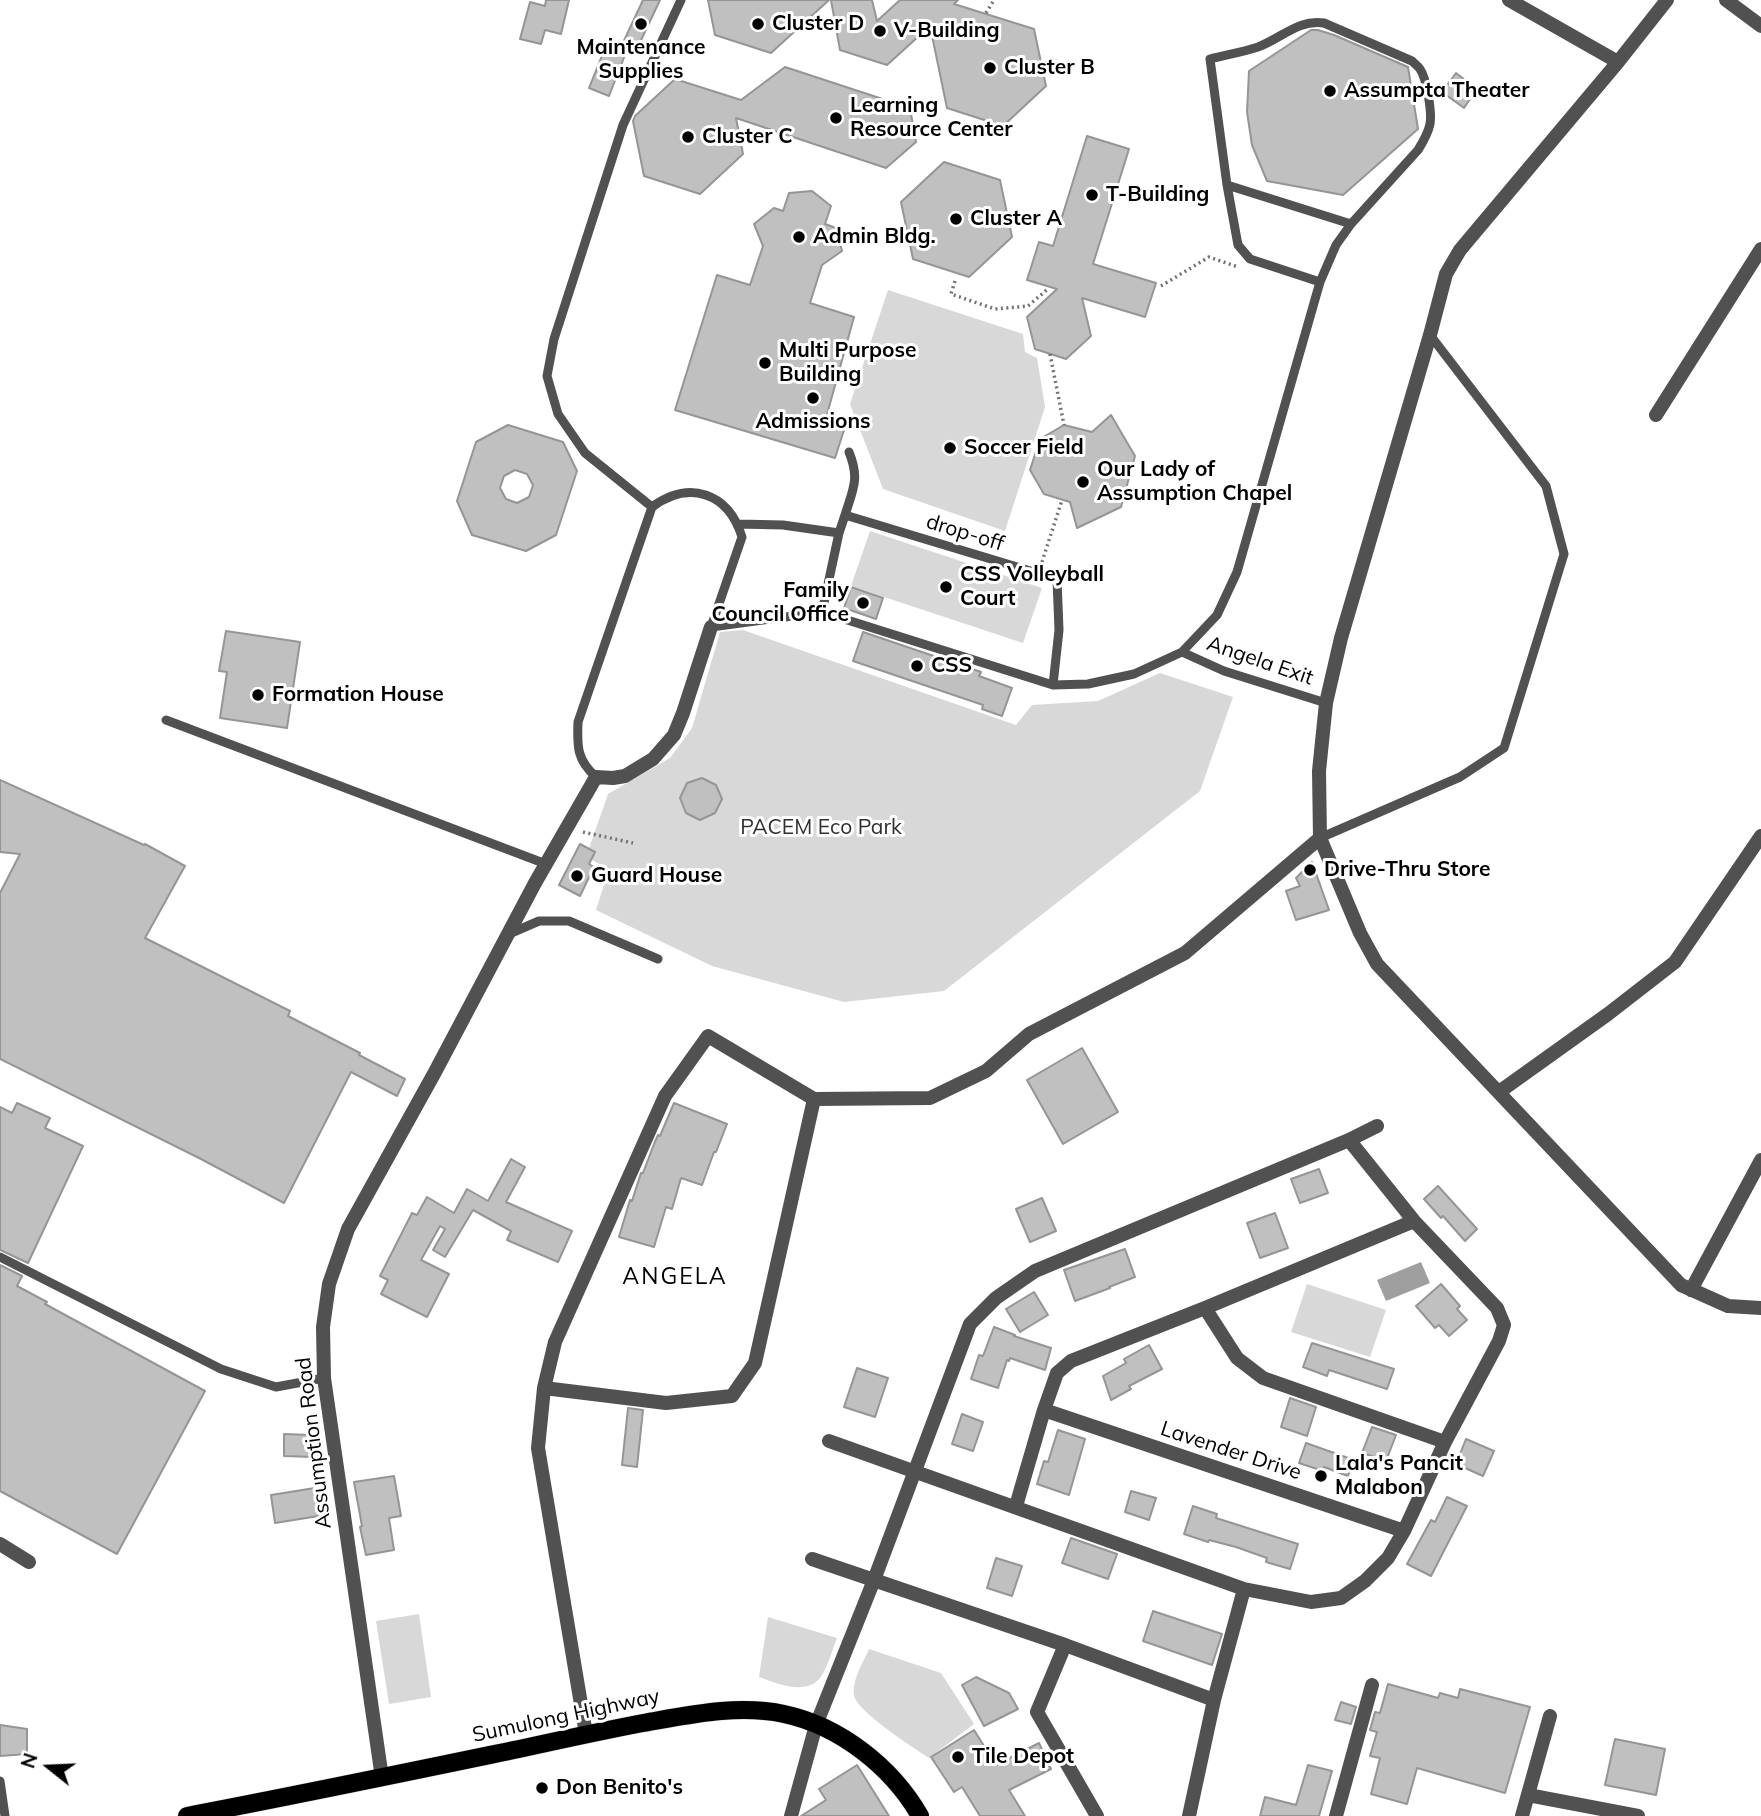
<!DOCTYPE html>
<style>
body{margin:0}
#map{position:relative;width:1761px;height:1816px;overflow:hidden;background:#fff;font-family:Mulish,sans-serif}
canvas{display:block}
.north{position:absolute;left:14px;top:1732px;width:70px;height:70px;-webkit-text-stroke:5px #fff;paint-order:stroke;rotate:288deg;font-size:19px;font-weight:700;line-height:28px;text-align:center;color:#000}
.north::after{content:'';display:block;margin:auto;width:24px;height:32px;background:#000;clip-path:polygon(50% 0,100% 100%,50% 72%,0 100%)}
</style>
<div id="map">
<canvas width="1761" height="1816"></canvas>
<div class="north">N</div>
</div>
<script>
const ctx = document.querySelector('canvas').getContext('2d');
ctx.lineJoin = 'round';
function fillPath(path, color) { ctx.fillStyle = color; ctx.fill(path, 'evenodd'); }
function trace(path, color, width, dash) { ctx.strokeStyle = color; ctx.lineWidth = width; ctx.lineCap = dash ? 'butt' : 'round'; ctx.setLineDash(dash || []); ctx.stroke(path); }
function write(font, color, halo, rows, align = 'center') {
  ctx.font = font + ' Mulish,sans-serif'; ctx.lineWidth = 6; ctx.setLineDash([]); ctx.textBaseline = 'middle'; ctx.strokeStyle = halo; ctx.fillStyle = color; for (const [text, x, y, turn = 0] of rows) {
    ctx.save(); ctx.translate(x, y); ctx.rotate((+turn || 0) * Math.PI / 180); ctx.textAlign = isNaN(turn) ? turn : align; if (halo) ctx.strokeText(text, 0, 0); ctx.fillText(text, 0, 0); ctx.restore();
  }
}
fillPath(new Path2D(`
 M888,290L1023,334L1025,352L1037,358L1045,407L1005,531L883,489L850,404Z
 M870,531L1042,588L1023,643L851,586Z
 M743,630L1016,725L1032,705L1098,701L1160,673L1233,697L1200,791L944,991L844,1002L712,966L596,910L603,888L611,870L586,857L608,794L670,758L692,728L720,632Z
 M1307,1284L1386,1310L1370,1357L1291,1332Z
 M419,1614L431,1697L389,1704L376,1621Z
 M768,1617L837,1638C832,1650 829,1664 822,1675C809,1697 778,1684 759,1677Z
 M869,1649L941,1673L974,1724L929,1758C914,1748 856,1711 854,1695C852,1680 863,1663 869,1649Z`), '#d8d8d8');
fillPath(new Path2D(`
 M1421,1262L1430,1283L1386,1301L1377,1280Z`), '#9f9f9f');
const building = new Path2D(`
 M546,0H569L561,34L545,30L541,44L520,39L530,2L545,6Z
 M643,0H660L635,53L621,47Z
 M708,0H829L771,53L715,35Z
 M831,0H872L877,21L900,0H958L954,4L1034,29L1046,86L1003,126L947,108L930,26L887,65L840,50Z
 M1311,30H1318L1334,35L1408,67L1418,129L1343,195L1267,181L1252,145L1247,112L1249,71Z
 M605,48L625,55L609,96L589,88Z
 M785,67L910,108L916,142L886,168L736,118L743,154L700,194L644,176L633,121L635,116L675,79L741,100Z
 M1456,73L1477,89L1464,108L1442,92Z
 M1087,136L1129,149L1093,264L1156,283L1145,317L1082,298L1091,336L1066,359L1035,349L1027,317L1057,289L1027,280L1039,242L1053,246Z
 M944,162L1000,180L1012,237L969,277L913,259L901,202Z
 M812,191L831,206L825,224L836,228L842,251L822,265L810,303L854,317L826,418L846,424L835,458L675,410L717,275L750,285L763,246L754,224L774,208L783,211L789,193Z
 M1111,415L1135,456L1121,507L1077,528L1070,502L1044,494L1030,470L1040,439L1064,425L1092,432Z
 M508,425L563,442L577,471L556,535L526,551L472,535L457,501L476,442ZM515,470L527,474L533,485L529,497L517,503L506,499L500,488L504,476Z
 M851,587L883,598L876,619L844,608Z
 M226,631L300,642L287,728L220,718L227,672L219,671Z
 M863,632L981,672L979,676L1012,688L1002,716L982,709L983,705L853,661Z
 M702,778L716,785L722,799L715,813L700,820L686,813L680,798L687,783Z
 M0,780L144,845L145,844L185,866L145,938L290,1011L288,1016L360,1053L359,1055L405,1079L397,1096L351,1072L284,1203L199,1158L0,1059V893L20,854L0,852Z
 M580,844L595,852L589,864L594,867L580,896L559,885Z
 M1312,862L1329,910L1296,920L1286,891L1300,886L1296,878Z
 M1082,1048L1118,1112L1063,1144L1027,1080Z
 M17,1103L50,1118L45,1128L83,1146L28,1263L0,1250V1107L12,1113Z
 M674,1103L727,1124L716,1152H714L702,1185L681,1178L672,1209L666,1207L654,1247L619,1237L630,1200L632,1201L640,1176L641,1173H643L654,1144L658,1135L660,1136Z
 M511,1159L525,1167L506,1202L572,1231L558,1262L507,1240L511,1231L473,1210L445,1257L433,1250L445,1229L440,1226L421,1260L449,1274L427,1317L381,1294L388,1280L380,1276L412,1213L417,1215L427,1197L454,1213L467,1189L488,1201Z
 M1319,1169L1328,1193L1300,1203L1291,1179Z
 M1438,1186L1477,1229L1465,1241L1443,1216L1441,1218L1424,1199Z
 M1042,1198L1056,1231L1030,1242L1016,1209Z
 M1275,1213L1288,1248L1260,1258L1247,1223Z
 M1125,1249L1135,1277L1109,1287L1110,1288L1075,1301L1064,1270Z
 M0,1265L22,1276L17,1286L47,1302L45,1304L205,1391L117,1554L0,1491Z
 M1441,1284L1460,1306L1457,1309L1467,1320L1449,1336L1439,1325L1435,1328L1416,1306Z
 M1034,1292L1048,1315L1020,1332L1006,1309Z
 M994,1327L1015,1335L1014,1336L1051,1348L1045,1370L1010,1358L1009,1361L1007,1360L998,1388L971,1379L979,1355L983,1356Z
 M1312,1343L1394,1369L1387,1389L1329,1370L1327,1376L1303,1367Z
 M1149,1345L1162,1369L1129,1386L1131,1389L1111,1400L1103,1376L1126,1363L1124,1359Z
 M857,1368L888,1378L875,1417L844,1407Z
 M1290,1398L1316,1407L1307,1436L1281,1427Z
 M628,1408L643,1410L637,1467L622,1465Z
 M962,1414L983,1422L973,1451L952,1444Z
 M1372,1427L1396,1435L1386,1461L1362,1453Z
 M1058,1430L1085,1439L1069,1495L1037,1484L1044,1461L1048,1462Z
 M284,1434L312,1435V1457L284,1456Z
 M1466,1439L1494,1451L1483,1476L1456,1464Z
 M1306,1443L1354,1460L1348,1476L1324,1467L1323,1471L1299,1463Z
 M394,1476L401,1516L389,1518L394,1550L366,1555L360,1527L362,1526L354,1482Z
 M321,1487L325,1515L275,1523L271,1495Z
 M1131,1491L1156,1498L1149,1520L1125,1512Z
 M1447,1497L1467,1506L1431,1576L1407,1564L1431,1520L1435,1522Z
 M1193,1506L1217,1514L1216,1518L1298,1544L1290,1569L1266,1562L1267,1558L1236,1547L1209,1540L1208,1542L1184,1534Z
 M1071,1538L1117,1554L1108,1579L1062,1563Z
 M996,1558L1022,1566L1012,1596L987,1588Z
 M1153,1611L1222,1634L1212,1665L1143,1641Z
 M976,1677L1009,1693L1018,1709L984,1726L962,1685Z
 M1388,1684L1438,1698L1440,1693L1458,1698L1460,1689L1530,1707L1505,1793L1417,1768L1407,1804L1371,1794L1380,1758L1370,1756L1377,1732L1370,1730L1375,1712L1380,1713Z
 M1341,1702L1356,1707L1351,1724L1335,1720Z
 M0,1725L27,1729V1754L0,1756Z
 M974,1730L996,1765L1039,1743L1051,1769L1009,1790L1025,1816H980L962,1787L954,1792L931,1757Z
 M1615,1739L1665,1749L1656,1795L1605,1785Z
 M857,1765L889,1816H801L826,1800L819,1789Z
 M1308,1765L1332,1771L1319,1816H1260L1265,1797L1296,1805Z`);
fillPath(building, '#c0c0c0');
trace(building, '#959595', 2);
const primary = new Path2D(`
 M187,1816C298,1795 408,1772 519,1749C560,1740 601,1731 643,1723C689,1715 738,1704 784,1714C840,1726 892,1767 920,1816`);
trace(primary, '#dbdbdb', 19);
trace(new Path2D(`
 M986,13L994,0
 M955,281L951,294L995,309L1028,306L1049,288
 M1161,286L1209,257L1238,267
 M1050,354L1064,425
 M1042,562L1062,500
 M583,832L633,843`), '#737373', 3.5, [2, 3.5]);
trace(new Path2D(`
 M1227,185L1351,224
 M652,507C689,480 728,492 742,537L711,627L822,612L1053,685L1088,684L1134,674L1182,652L1217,615L1237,572L1320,282L1336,245L1351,224L1418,150C1423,142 1428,134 1430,124C1432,113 1427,79 1420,69C1418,66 1415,64 1412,61L1324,23C1298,19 1282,38 1258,47C1243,52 1226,55 1210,59L1227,185L1238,245L1250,259L1320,282
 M652,507L585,453L558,414L547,376L554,339L623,125L681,0
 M845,515C853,489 860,479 849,452
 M738,524L783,525L839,533L845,515L1057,579L1059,630L1053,685
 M822,612L839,533
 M1182,652L1224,671L1326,703
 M166,720L546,864
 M596,777C577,760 577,747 578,722L652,507
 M1320,838L1460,777L1504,748L1564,554L1546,486L1430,335
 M509,934L539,921H569L658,959
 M0,1257L221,1369L276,1387L324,1378
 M0,1781L5,1816`), '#515151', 9);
trace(new Path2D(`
 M1509,0L1618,62
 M1667,0L1618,62L1460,250L1446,274L1430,335L1341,638L1326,703L1319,771L1320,838L1360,933L1377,964L1681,1285L1728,1306L1761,1308
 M1656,415L1761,249
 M1499,1092L1608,1014L1675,962L1761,836
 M1691,1290L1761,1160
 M1205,1308L1237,1358L1263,1378L1445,1442
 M544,1388L666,1403L732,1396L755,1363L814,1099
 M1044,1410L1404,1531
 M829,1441L1244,1589L1311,1602L1341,1598L1365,1581L1388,1558L1404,1531L1445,1442L1499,1341L1504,1325L1497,1308L1414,1221L1349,1140
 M1016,1506L1044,1410L1057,1373L1071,1361L1205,1308L1414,1221
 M0,1544L29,1562
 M812,1559L1065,1645L1214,1700
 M1065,1645L1037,1712L1097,1816
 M586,1734L538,1448L544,1388L555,1342L665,1096L708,1036L814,1099L930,1098L986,1071L1029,1034L1185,953L1320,838
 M382,1778L324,1378L323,1327L329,1284L348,1229L435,1072L535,883L596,777L613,778L625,776L653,759L674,735L683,713L711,627
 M1528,1795L1638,1816
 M791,1816L816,1725L874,1580L970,1324L996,1298L1035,1271L1349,1140L1377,1126
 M1189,1816L1214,1700L1244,1589
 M1336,1816L1372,1685
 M1522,1816L1550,1716`), '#515151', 14);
trace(new Path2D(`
 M1726,0L1761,26`), '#515151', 14);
trace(primary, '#000', 18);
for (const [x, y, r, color] of [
 [641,24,7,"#000"],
 [758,24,7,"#000"],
 [880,31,7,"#000"],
 [990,68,7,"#000"],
 [1330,91,7,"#000"],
 [836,118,7,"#000"],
 [688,137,7,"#000"],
 [1092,195,7,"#000"],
 [956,219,7,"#000"],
 [799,237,7,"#000"],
 [765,363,7,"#000"],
 [813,398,7,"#000"],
 [950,448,7,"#000"],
 [1083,482,7,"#000"],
 [946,587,7,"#000"],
 [863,603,7,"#000"],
 [917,666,7,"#000"],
 [258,695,7,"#000"],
 [1310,870,7,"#000"],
 [577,876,7,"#000"],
 [1321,1476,7,"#000"],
 [958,1757,7,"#000"],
 [542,1788,7,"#000"]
]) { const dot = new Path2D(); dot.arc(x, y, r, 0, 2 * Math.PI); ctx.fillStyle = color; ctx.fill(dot); trace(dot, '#fff', 2.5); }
write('bold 21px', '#000', '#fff', [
 ["Cluster D",772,24],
 ["V-Building",894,31],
 ["Maintenance",641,48,"center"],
 ["Supplies",641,72,"center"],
 ["Cluster B",1004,68],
 ["Assumpta Theater",1344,91],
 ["Learning",850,106],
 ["Resource Center",850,130],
 ["Cluster C",702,137],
 ["T-Building",1106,195],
 ["Cluster A",970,219],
 ["Admin Bldg.",813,237],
 ["Multi Purpose",779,351],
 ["Building",779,375],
 ["Admissions",813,422,"center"],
 ["Soccer Field",964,448],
 ["Our Lady of",1097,470],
 ["Assumption Chapel",1097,494],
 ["CSS Volleyball",960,575],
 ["Court",960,599],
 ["Family",849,591,"right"],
 ["Council Office",849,615,"right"],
 ["CSS",931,666],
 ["Formation House",272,695],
 ["Drive-Thru Store",1324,870],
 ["Guard House",591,876],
 ["Lala's Pancit",1335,1464],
 ["Malabon",1335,1488],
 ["Tile Depot",972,1757],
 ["Don Benito's",556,1788]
], 'left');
write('21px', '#000', '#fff', [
 ["drop-off",965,533,17],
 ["Angela Exit",1260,661,19],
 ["Assumption Road",314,1443,-97],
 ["Lavender Drive",1231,1451,18],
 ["Sumulong Highway",566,1716,-12]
]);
write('21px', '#2f2f2f', '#fff', [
 ["PACEM Eco Park",821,828]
]);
ctx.letterSpacing = '2px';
write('23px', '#000', '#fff', [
 ["ANGELA",675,1277]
]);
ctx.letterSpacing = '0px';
</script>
